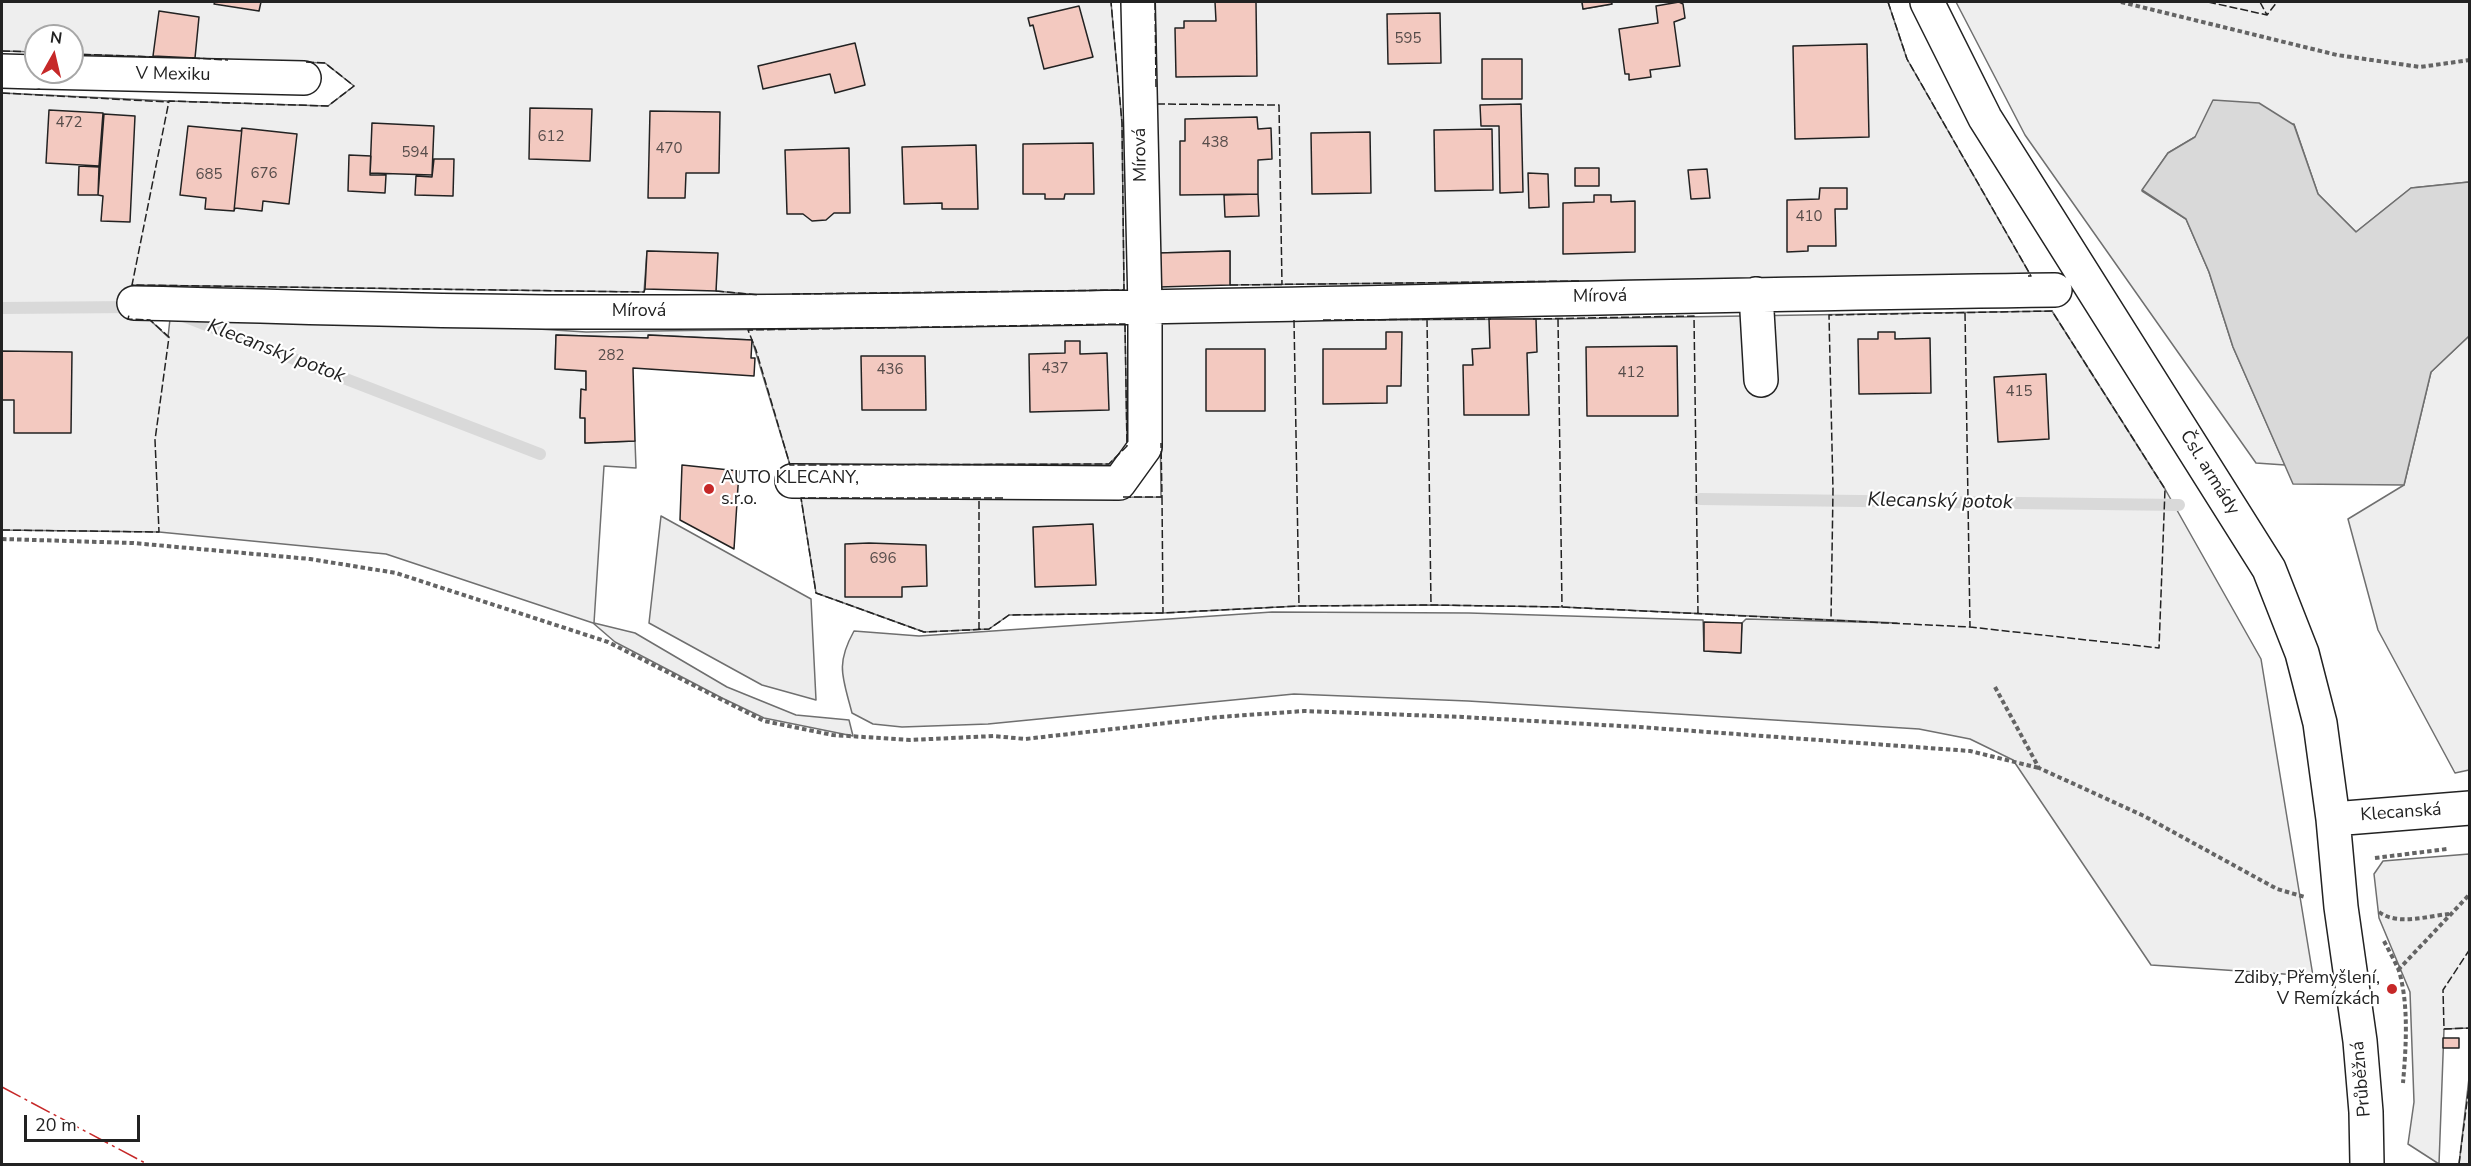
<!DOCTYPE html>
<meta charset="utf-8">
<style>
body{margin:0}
#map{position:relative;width:2471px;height:1166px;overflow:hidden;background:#fff;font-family:"Nunito Sans",sans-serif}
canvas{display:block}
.frame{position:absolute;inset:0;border:3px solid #222;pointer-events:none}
.north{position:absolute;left:24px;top:24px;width:60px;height:60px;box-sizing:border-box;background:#fff;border:2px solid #a7a7a7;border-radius:50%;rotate:8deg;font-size:16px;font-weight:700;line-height:24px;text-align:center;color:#222}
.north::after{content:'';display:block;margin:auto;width:21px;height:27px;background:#c62828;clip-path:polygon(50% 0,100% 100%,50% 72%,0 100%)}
.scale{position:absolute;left:24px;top:1115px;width:116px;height:27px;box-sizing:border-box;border:3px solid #222;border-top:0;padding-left:8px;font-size:18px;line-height:21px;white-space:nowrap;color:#222;-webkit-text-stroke:4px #fff;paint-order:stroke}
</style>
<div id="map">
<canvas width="2471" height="1166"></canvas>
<div class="frame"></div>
<div class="north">N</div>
<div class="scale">20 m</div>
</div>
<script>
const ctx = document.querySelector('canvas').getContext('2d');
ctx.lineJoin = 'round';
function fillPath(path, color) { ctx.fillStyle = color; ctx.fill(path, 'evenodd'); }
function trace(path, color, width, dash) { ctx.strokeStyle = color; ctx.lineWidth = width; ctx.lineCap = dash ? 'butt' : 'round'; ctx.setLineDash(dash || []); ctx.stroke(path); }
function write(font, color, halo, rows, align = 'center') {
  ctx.font = font + ' "Nunito Sans",sans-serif'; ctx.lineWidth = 4.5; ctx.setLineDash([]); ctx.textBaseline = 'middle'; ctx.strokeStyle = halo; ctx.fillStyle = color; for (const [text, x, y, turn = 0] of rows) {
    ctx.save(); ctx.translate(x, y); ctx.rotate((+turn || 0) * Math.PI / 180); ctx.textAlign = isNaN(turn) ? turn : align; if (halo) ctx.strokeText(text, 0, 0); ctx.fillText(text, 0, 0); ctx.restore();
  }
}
const green = new Path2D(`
 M2,2H1111L1122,123L1124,290L757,295L716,291L717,254L647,251L644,292L132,285L128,319L150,320L168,337L170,319L474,325L586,332L1125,324L1127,446L1109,464L790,465L752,340L649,335L648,338L556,335L555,369L586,371V390H581L580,417L585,418V443L635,441L636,468L604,466L594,623L635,633L727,687L796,715L849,720L853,736L764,718L722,698L615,642L593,623L386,554L159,532L2,530V93L169,101L328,106L354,86L325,63L72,54V36H36V52L2,51Z
 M1155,2H1582L1583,9L1612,4L1611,2H1888L1907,59L2031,276L1230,285V251L1158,253Z
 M1956,2H2469V182L2411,188L2356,232L2318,194L2294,124L2195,137L2168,153L2142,191L2186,219L2209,272L2233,347L2285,465L2256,463L2025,135Z
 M2052,311L2165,489L2261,659L2313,976L2151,965L2013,760L1970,739L1919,729L1468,701L1294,694L988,724L902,727L873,724L852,713C843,678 835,665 854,631L919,636L1272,612L1469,613L1703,620L1704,651L1740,653L1742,623L1746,619L1897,623L1562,607L1431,605L1299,606L1163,613L1009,615L989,629L924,632L816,593L801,498L1161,497L1159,321L1558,319Z
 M2469,336V770L2455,773L2378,630L2348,519L2404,485L2431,372Z
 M2469,854V1028L2444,1029L2439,1164L2408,1144L2414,1102L2410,992L2379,918L2374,874L2383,861Z
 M2469,1078V1164H2459Z`);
fillPath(green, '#eee');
trace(green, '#6f6f6f', 1.5);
const parking = new Path2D(`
 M661,516L811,599L816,700L762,685L649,623Z`);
fillPath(parking, '#ededed');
trace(parking, '#6f6f6f', 1.5);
const water = new Path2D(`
 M2213,100L2259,103L2294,125L2318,194L2356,232L2411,188L2469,182V336L2431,372L2404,485L2293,484L2233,347L2209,272L2186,219L2142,190L2168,153L2195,137Z`);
fillPath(water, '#d9d9d9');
trace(water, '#6f6f6f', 1.5);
trace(new Path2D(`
 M2,308L134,307
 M183,316L540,454
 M1700,499L2179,505`), '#d9d9d9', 12);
const building = new Path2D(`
 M215,2H261L259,11L214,4Z
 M1215,2H1256L1257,76L1176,77L1175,28H1184V21H1216Z
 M1582,2H1611L1612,4L1583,9Z
 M1679,2L1683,4L1685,18L1674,22L1680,66L1650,70L1651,77L1629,80V74H1625L1619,29L1658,23L1656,6Z
 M1079,6L1093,57L1044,69L1033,25L1030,26L1028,18Z
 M159,11L199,17L195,58L153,56Z
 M1440,13L1441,63L1388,64L1387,14Z
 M855,43L865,85L835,93L830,74L763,89L758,66Z
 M1867,44L1869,137L1795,139L1793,46Z
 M1482,59H1522V99H1482Z
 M1521,104L1523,192L1500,193L1499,126H1481L1480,105Z
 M530,108L592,109L590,161L529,159Z
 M49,110L103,113L99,166L46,163Z
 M650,111L720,112L719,173H686L685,198H648Z
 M104,114L135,116L130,222L101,221L103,196L98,195Z
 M1257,117L1258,129L1271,128L1272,159L1258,160V194L1180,195V141H1185V119Z
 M372,123L434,126L432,175L370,173Z
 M188,126L241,131L242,128L234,211L205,209L206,198L180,195Z
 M242,128L297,134L289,204L263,201L262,211L235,208L234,211Z
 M1492,129L1493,190L1435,191L1434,130Z
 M1370,132L1371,193L1312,194L1311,133Z
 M1093,143L1094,194H1065L1064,199H1045V194H1023V144Z
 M976,145L978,209H942V203L904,204L902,147Z
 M849,148L850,213H834L826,220L812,221L803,214H787L785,150Z
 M349,155L371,156L370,175H386L385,193L348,191Z
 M434,159H454L453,196L415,195L416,176L432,177Z
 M79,166L99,167L98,195H78Z
 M1575,168H1599V186H1575Z
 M1707,169L1710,198L1691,199L1688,170Z
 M1528,173L1548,174L1549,207L1529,208Z
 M1820,188H1847V209H1835L1836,246H1808V251L1787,252V200L1819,199Z
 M1258,194L1259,216L1225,217L1224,195Z
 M1594,195H1611V202L1635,201V252L1563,254V203L1594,202Z
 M647,251L718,253L716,291L645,289Z
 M1230,251V285L1159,287L1158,253Z
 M1489,319H1536L1537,352L1527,353L1529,415H1464L1463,365H1473L1472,349L1490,348Z
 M1386,332H1402L1401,386H1387V403L1323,404V349H1386Z
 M1878,332H1895V339L1930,338L1931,393L1859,394L1858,339H1878Z
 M556,335L648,338V335L752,340L751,358H755L754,376L633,368L635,441L585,443V418H580L581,389L586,390V371L555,369Z
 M1065,341H1080V354L1107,353L1109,410L1030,412L1029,354L1065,353Z
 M1677,346L1678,416H1587L1586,347Z
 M1206,349H1265V411H1206Z
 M2,351L72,352L71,433H14V400H2Z
 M861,356H925L926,410H862Z
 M2046,374L2049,439L1998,442L1994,377Z
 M682,465L739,471L734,549L680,520Z
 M1093,524L1096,585L1035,587L1033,527Z
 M869,543L926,545L927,586L902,587V597H845V544Z
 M1704,622L1742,623L1741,653L1704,651Z
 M2443,1038H2459V1048H2443Z`);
fillPath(building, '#f3c9c0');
trace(building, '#222', 1.5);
const minor = new Path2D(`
 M1927,2L1985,118L2269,569L2302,653L2320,723L2333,819L2341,907L2360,1041L2366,1112L2367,1164
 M2,71L36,72
 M41,72L304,78
 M1756,294L1761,380
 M134,303C285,306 436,312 587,312C1077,313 1566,296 2055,290
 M792,481L1119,483L1145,447V308L1138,2
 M2333,819L2470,808`);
trace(minor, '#222', 36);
trace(new Path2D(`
 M2121,2L2337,55L2420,67L2470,60
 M2,539L133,543L310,559L396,573L608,642L764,721L833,735L910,740L994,736L1025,739L1219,717L1304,711L1463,717L1639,727L1970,751L2039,768
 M1995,687L2039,768L2144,816L2277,889L2305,897
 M2375,858L2447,849
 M2379,912C2398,926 2427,916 2449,914
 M2384,941C2389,951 2395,961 2399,971C2409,1005 2406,1048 2403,1083
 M2398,970L2470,894`), '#646464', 4, [4.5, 3]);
trace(minor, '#fff', 33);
trace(new Path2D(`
 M1155,2L1156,88
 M1888,2L1907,59L2031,276H2028
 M2208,2L2267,15L2277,2
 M2260,2L2267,15
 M2,51L36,52
 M72,54L156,57
 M192,58L228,60
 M306,62L325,63L354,86L328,106L169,101L132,285L644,292L645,289
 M2,93L168,102
 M1157,104L1279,105L1282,285
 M1230,285L1581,281
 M716,291L759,295
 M792,294L1124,290L1122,123L1111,2
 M1965,313L1970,627
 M1427,319L1431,605
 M1533,319L1694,316L1698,614
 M1558,319L1562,607
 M1294,320L1299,606
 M1323,320L1491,319
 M1125,324L1127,446L1109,464L790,465L756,350L748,330Z
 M1123,497H1162L1161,443
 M1162,497L1163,613
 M1003,498H801L816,593L924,632L989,629L1009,615L1163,613L1299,606L1431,605L1562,607L1970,627L2159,648L2165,489L2052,311L1829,315L1833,490L1831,620
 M2,530L159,532L155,440L169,337L150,320L128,319L129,315
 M979,630V499
 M2470,949L2443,990L2444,1029L2470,1028
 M2459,1164L2470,1078`), '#222', 1.5, [8, 3]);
trace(new Path2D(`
 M2,1087L147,1164`), '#c62828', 1.5, [21, 4.5, 3, 4.5]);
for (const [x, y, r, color] of [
 [709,489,6,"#c62828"],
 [2392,989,6,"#c62828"]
]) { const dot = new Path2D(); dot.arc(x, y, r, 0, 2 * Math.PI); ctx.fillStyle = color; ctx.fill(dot); trace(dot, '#fff', 2); }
write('15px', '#564c4a', null, [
 ["595",1408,39],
 ["472",69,123],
 ["612",551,137],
 ["438",1215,143],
 ["470",669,149],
 ["594",415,153],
 ["676",264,174],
 ["685",209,175],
 ["410",1809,217],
 ["282",611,356],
 ["437",1055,369],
 ["436",890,370],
 ["412",1631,373],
 ["415",2019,392],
 ["696",883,559]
]);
write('18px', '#222', '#fff', [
 ["V Mexiku",173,75,1],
 ["Mírová",1141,155,-91],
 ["Mírová",1600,297,-1],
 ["Mírová",639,312],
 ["Čsl. armády",2209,473,58],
 ["Klecanská",2401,813,-4],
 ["Průběžná",2362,1079,-95]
]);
write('18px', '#222', '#fff', [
 ["AUTO KLECANY,",721,479],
 ["s.r.o.",721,500],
 ["Zdiby, Přemyšlení,",2380,979,"right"],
 ["V Remízkách",2380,1000,"right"]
], 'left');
write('italic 20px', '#222', '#fff', [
 ["Klecanský potok",276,352,21],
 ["Klecanský potok",1940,502,1]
]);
</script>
